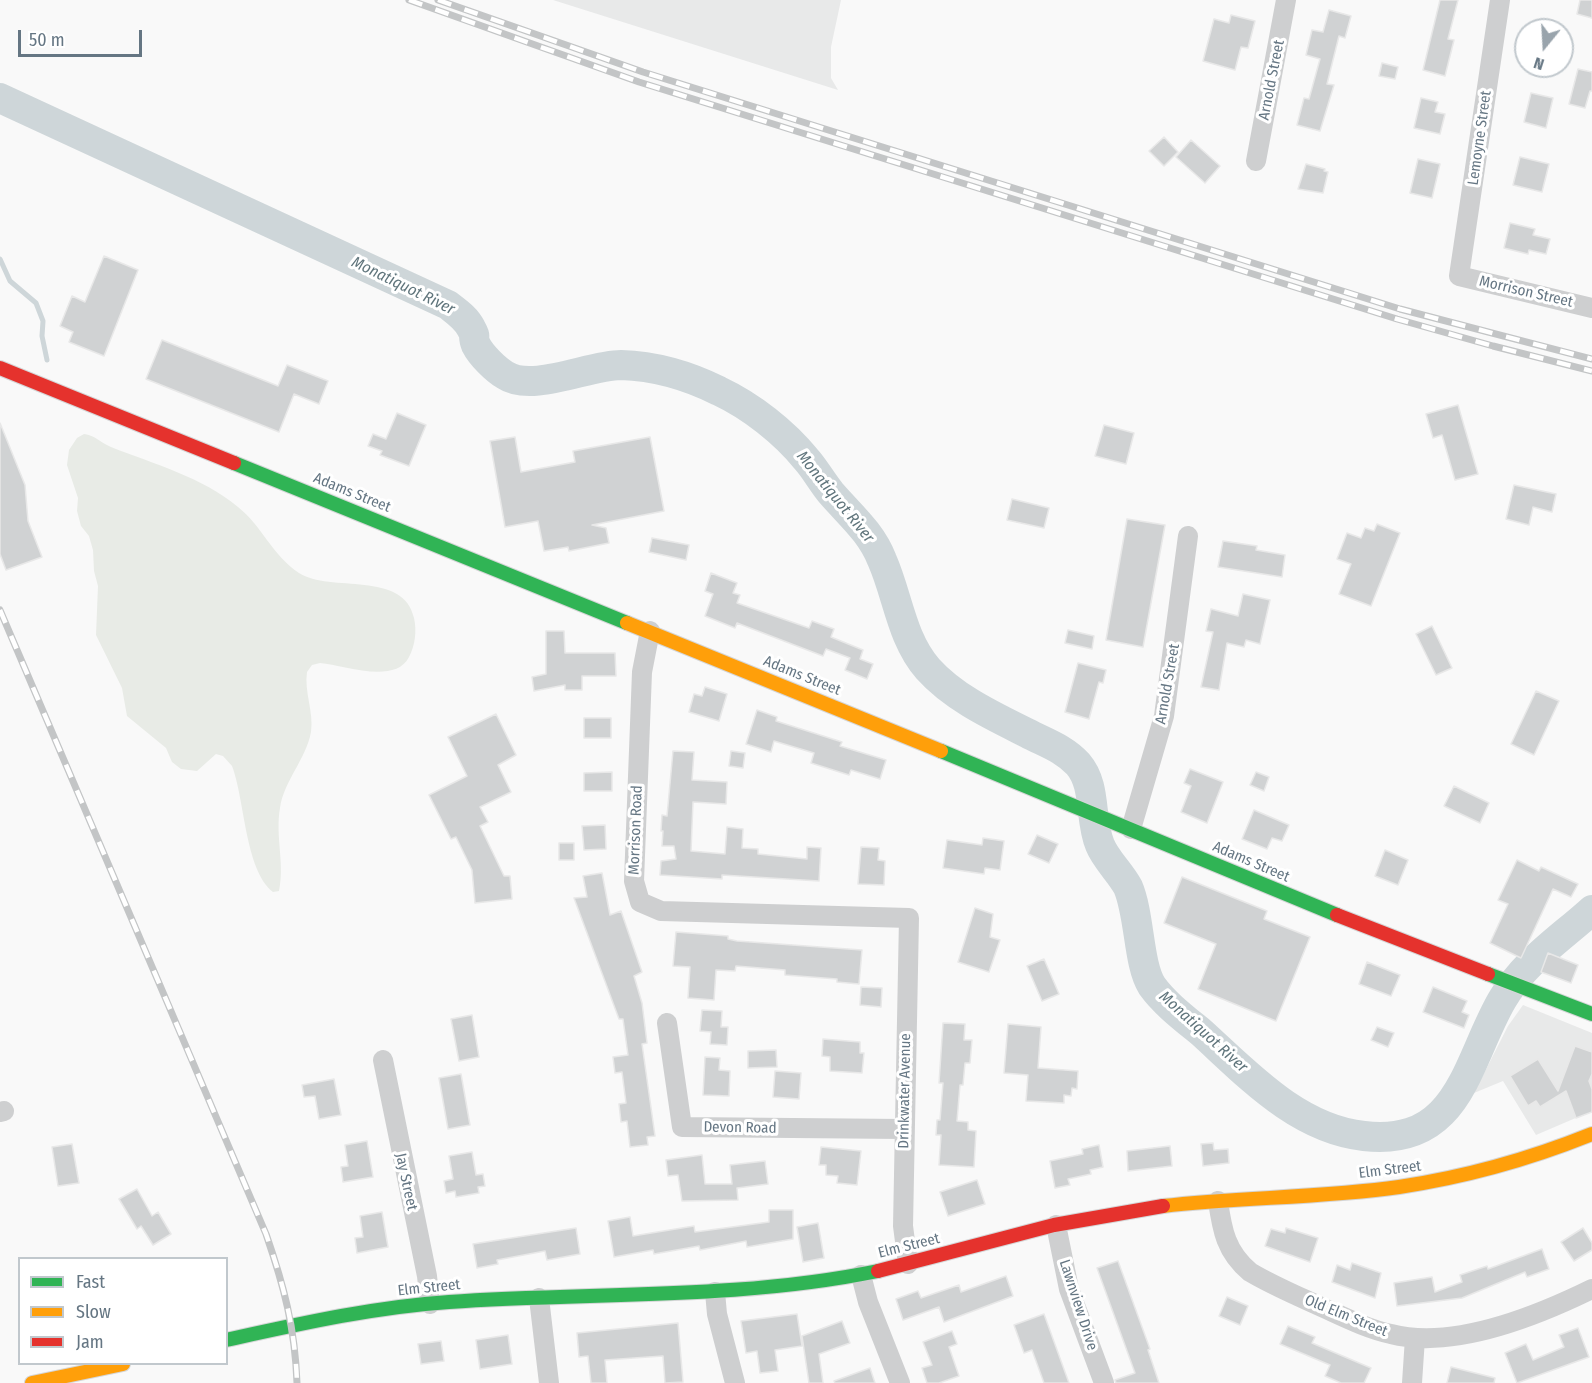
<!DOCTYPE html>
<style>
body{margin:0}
#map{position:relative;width:1592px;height:1383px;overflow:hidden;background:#f9f9f9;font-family:"Fira Sans Condensed",sans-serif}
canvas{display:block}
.legend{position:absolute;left:18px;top:1257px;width:210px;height:108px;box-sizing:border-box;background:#fff;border:2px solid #c1c8cd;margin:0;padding:8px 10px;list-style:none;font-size:18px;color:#657683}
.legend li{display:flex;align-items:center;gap:12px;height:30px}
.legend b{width:30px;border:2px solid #c1c8cd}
.north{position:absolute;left:1514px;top:18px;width:60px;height:60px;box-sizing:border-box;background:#fff;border:2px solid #c1c8cd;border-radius:50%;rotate:198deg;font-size:16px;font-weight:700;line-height:24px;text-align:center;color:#657683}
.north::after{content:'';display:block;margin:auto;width:21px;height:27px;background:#99a4ac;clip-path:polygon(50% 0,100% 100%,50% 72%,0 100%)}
.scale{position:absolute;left:18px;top:30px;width:124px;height:27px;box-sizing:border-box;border:3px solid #657683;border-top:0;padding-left:8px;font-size:18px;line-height:21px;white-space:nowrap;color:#657683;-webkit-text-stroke:4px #fff;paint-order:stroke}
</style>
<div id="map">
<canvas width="1592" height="1383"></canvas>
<ul class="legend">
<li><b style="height:8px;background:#30b455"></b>Fast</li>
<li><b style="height:8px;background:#ff9f0a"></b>Slow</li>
<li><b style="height:8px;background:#e5322d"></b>Jam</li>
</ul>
<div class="north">N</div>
<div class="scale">50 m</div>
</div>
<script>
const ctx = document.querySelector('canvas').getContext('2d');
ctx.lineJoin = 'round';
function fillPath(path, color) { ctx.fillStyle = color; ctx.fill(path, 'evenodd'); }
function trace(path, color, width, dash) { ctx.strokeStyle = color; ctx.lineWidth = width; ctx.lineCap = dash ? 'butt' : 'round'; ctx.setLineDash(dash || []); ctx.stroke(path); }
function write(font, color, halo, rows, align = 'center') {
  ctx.font = font + ' "Fira Sans Condensed",sans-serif'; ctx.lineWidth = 6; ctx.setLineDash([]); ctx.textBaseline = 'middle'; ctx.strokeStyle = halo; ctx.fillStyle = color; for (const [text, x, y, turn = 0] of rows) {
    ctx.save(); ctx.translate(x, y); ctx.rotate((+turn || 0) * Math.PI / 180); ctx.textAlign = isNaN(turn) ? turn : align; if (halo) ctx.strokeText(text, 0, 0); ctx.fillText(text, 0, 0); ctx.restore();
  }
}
fillPath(new Path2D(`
 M553,0H841L831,47V78L838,90Z
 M1523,1005L1592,1033V1111L1536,1135L1503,1081L1474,1093L1508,1026Z`), '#e8e9e9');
fillPath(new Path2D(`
 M84,434C95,435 101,443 111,447C154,464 202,477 238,507C262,526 272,555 299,573C330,593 404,570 414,618C417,631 415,646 409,657C395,685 343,665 320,663L312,665L307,672C304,692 314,712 311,732C306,759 284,781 280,808C275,836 285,863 279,891L273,892C245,870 245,800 232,766L223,756L216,754L197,771L181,769L172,762L166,748L127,716L122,688L96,635L98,586L94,571L93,550L89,536L81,526L77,511L78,498L67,465L69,450L77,438Z`), '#e8ebe6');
trace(new Path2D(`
 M0,259L10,281L36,303L43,321L42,336L47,360`), '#ced6d9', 5);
trace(new Path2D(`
 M0,98L448,305C457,312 466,318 471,328C478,341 471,332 476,345C481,355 495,369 505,375C532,393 589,365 621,365C654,366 689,376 719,391C751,406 784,432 806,459C815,469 822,482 831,493C850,515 871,532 882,560C898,596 901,638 928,669C954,698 993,716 1027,733C1046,743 1063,748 1078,764C1097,786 1089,819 1100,845C1106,860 1120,872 1128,887C1140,915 1138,964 1152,986C1165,1004 1185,1019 1202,1033C1248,1075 1298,1129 1364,1136C1460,1147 1466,1062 1502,1000C1525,961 1560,939 1592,910`), '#ced6d9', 30);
const building = new Path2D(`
 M1440,0H1458L1448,39L1454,40L1445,76L1423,70Z
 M1580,0H1592V18L1577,14Z
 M1329,10L1351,16L1345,38L1339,36L1327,84L1334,85L1320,131L1297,125L1304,98L1309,99L1320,59L1306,55L1312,30L1323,32Z
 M1231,15L1255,21L1248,48L1241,47L1235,70L1203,61L1214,19L1229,23Z
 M1382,63L1398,67L1395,79L1379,76Z
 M1578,69L1592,72V91H1590L1585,108L1569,104Z
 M1531,93L1553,98L1546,128L1524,122Z
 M1421,98L1438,102L1435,112L1445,114L1440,134L1414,128Z
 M1164,137L1178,152L1164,166L1149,151Z
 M1191,140L1220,166L1205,183L1176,157Z
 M1520,157L1549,164L1542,192L1513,185Z
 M1418,159L1440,164L1432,198L1410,193Z
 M1306,164L1325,169L1324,171L1328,172L1323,193L1298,189Z
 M1510,223L1535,229L1533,235L1550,239L1546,254L1529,250L1528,254L1504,248Z
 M104,256L138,270L104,356L69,342L73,332L60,326L72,296L85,302Z
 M162,340L278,386L287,365L328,381L319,404L294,394L279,432L146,379Z
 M1458,405L1478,474L1455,480L1442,435L1433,438L1426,414Z
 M397,413L426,425L409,466L380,455L382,451L368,446L373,434L386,439Z
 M0,423L25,485L28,521L42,557L6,570L0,554Z
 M1104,425L1134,433L1126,464L1095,456Z
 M515,437L521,472L575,462L573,451L650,437L664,511L592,525L606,528L609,543L569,551L568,547L544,551L538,521L505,527L490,441Z
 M1514,485L1556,494L1552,512L1533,507L1529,525L1506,519Z
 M1012,499L1049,508L1044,528L1007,520Z
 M1127,519L1165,525L1143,647L1106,640Z
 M1377,524L1400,533L1371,606L1339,594L1351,564L1337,559L1347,533L1361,538L1365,528L1374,531Z
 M652,538L689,545L686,560L649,552Z
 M1223,541L1257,546L1256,550L1285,555L1282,577L1218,567Z
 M711,573L737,583L733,593L740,595L737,603L809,628L812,621L834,629L831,637L863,650L860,659L873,664L867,679L845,670L850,658L826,649L823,656L737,623L735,628L705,616L713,594L705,591Z
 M1243,594L1270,600L1260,644L1246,640L1244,647L1227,643L1219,690L1201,687L1213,632L1206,631L1211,609L1238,616Z
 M1432,626L1452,668L1436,675L1416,634Z
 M1068,630L1094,636L1092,649L1065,643Z
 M546,631H564L565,653H615L616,676H582V690H565V685L534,691L532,677L546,674Z
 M1078,663L1106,670L1103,683L1099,682L1089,719L1065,712Z
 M705,687L727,694L719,721L689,712L694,694L702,696Z
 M1536,691L1559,701L1534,755L1511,744Z
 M757,710L777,717L776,721L842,742L840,746L886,760L880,779L851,770L849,775L811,763L814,753L774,741L771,752L746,744Z
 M496,714L516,755L498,765L511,792L480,807L488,822L480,826L504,876H510L512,899L475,903L472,870L456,837L451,839L429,795L467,776L448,737Z
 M584,718H611V738H584Z
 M673,751L694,752L692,780L727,782L726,804L693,802L691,851L725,854L727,827L743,829L742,848L758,849V854L807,859V847L821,848L819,881L722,875V879L660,875L661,861L676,859L674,846H662L663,831H661L662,815L667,816Z
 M731,751L745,753L743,768L729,766Z
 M1190,769L1223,782L1207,823L1181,812L1191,786L1184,783Z
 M612,772V791H584V773Z
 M1256,772L1269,777L1264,791L1250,785Z
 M1454,786L1489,803L1480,823L1444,806Z
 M1254,810L1289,825L1282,841L1272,838L1267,849L1242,839Z
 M605,825L606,849L584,850L582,826Z
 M1037,835L1058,844L1049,863L1028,854Z
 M983,838L1004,841L1000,870L985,868L984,874L943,868L947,840L982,845Z
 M559,843H574V860H559Z
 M861,847L879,848L878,860L885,861L884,885L858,884Z
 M1385,850L1408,860L1398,885L1375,876Z
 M1517,860L1539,871L1541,867L1578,884L1571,897L1553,889L1521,958L1490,943L1508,904L1498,900Z
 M602,873L610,915L621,911L642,972L634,976L642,1003L647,1043L642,1044L655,1136L647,1137L648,1145L630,1147L627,1121L621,1122L619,1104L626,1103L622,1072L615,1073L613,1057L628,1055L623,1019H619L574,898L587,897L583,876Z
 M1182,877L1267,911L1264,919L1310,937L1276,1021L1198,989L1216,944L1164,923Z
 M975,908L993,914L990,937L1000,940L989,972L958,962Z
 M676,932L728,936V939L737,941L862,950L859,984L837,982V979L785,975V970L736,966L735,971L716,970L714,1000L688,998L690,967L673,966Z
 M1548,953L1578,965L1571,983L1541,972Z
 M1044,959L1059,994L1042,1001L1027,966Z
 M1367,962L1400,975L1391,996L1359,984Z
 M861,987L882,988L881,1007L860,1005Z
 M1433,987L1467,1001L1462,1012L1469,1015L1464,1028L1423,1012Z
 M702,1010L722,1011L721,1027H728L727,1045L710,1044L711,1032L700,1031Z
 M472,1015L479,1057L459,1061L451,1019Z
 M943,1023L965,1024L964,1040H972L970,1063H965L963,1085H960L957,1121L968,1122V1130L976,1131L974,1167L939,1165L941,1135H936L937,1120H940L943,1083H939Z
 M1008,1024L1041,1027L1038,1068L1078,1071L1077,1089L1072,1088L1071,1096L1064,1095V1103L1026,1101L1028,1075L1004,1073Z
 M1377,1027L1394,1033L1388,1047L1371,1040Z
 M823,1039L860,1042V1053H864L862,1073L830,1071V1057L822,1056Z
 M1575,1046L1592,1052V1074L1589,1081L1592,1089V1112L1576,1118L1566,1091L1540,1107L1536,1101L1528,1106L1510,1076L1538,1059L1558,1091Z
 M776,1050L777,1067L748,1068V1051Z
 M705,1057L720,1058L719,1070L730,1071L729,1096L703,1095Z
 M775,1071L801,1073L799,1099L773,1097Z
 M461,1074L470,1125L448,1129L439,1078Z
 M334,1079L341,1115L319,1119L315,1096L304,1097L302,1085Z
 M367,1141L373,1177L343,1182L341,1167L348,1166L345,1145Z
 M1213,1143L1214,1150L1228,1149L1229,1163L1203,1166L1201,1144Z
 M72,1144L79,1183L58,1186L52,1147Z
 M1099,1145L1103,1167L1090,1170L1091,1174L1068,1179L1070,1185L1055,1188L1050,1161L1083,1154L1082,1149Z
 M1170,1146L1172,1166L1128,1171L1127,1151Z
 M821,1147L861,1151L857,1185L837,1183L838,1176L826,1175V1165H819Z
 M472,1152L476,1175L483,1174L485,1186L478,1187L479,1193L456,1197L455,1191L446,1193L444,1181L453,1179L449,1156Z
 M702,1155L705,1184H732L730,1165L765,1161L768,1184L737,1188L738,1200L682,1201L678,1175L668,1176L666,1160Z
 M977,1180L985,1204L948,1216L940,1192Z
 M137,1189L152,1216L158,1212L171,1234L153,1245L141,1226L137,1229L119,1199Z
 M769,1210H793V1239L747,1247L746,1241L700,1250L699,1246L654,1254L653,1250L614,1257L608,1221L630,1217L633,1236L694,1226L695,1232L769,1222Z
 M382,1212L388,1247L357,1253L355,1238L363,1237L360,1216Z
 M818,1223L824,1258L803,1262L797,1227Z
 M576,1228L580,1254L547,1260L545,1251L497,1260L498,1264L477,1268L473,1244Z
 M1286,1228L1318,1238L1310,1262L1265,1246L1271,1229L1285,1233Z
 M1583,1228L1592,1243V1250L1574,1261L1561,1242Z
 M1542,1249L1549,1269L1527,1277L1525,1272L1462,1298L1397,1306L1394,1283L1432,1277L1435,1292L1462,1282L1460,1275L1487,1266L1488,1269Z
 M1118,1261L1150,1349L1148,1350L1159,1383H1116L1115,1380L1135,1373L1097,1268Z
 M1352,1263L1381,1273L1375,1298L1332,1282L1337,1265L1350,1270Z
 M1006,1276L1013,1296L944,1322L939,1307L903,1320L896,1299L918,1291L921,1298L959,1285L961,1292Z
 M1227,1297L1248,1306L1240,1325L1219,1316Z
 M797,1314L802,1346L775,1350L778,1371L760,1373L757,1351L746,1353L741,1321Z
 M1044,1314L1061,1361L1069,1383H1044L1032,1350L1024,1353L1014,1325Z
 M842,1321L850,1343L819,1354L823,1383H809L802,1336Z
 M678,1323L683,1382L665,1383L663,1356L605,1360L607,1383H591L588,1356L579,1357L577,1333Z
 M1288,1326L1315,1337L1312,1343L1371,1368L1364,1383H1341L1325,1376L1330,1365L1280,1344Z
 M1578,1328L1589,1357L1517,1383L1505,1353L1526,1344L1533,1360L1564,1347L1559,1335Z
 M952,1331L957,1344L949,1347L959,1376L939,1383H927L922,1368L932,1365L923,1342Z
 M508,1335L512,1364L480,1369L476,1340Z
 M441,1341L444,1361L421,1364L418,1344Z
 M1451,1367L1495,1378L1494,1383H1447Z
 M870,1368L875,1383H835L834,1381Z`);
fillPath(building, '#d0d2d3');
trace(building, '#e8e8e8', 1.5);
const fast = new Path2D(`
 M234,463L627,623
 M941,751L1337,915
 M1488,974L1592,1014
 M226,1340C299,1324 374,1307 449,1302C593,1292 736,1300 878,1271`);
const slow = new Path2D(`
 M627,623L941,751
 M1163,1206C1242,1197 1321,1198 1399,1187C1466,1177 1530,1159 1592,1134
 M32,1383L123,1364`);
const jam = new Path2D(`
 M0,368L234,463
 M1337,915L1488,974
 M878,1271L1054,1225L1163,1206`);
trace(fast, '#d5d6d7', 16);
trace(slow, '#d5d6d7', 16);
trace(jam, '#d5d6d7', 16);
trace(new Path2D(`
 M1500,0L1459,276L1592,308
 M1256,161L1286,0
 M650,631L642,672L634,881L640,902L661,911L909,918L903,1226L908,1264
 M1131,829L1164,716L1188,536
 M667,1023L682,1127L903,1129
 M383,1060L427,1276L430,1304
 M0,1112L4,1111
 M1218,1201C1222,1230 1226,1252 1250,1272C1270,1284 1293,1294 1315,1304C1340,1315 1364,1328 1391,1334C1453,1350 1537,1316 1592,1289
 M1056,1225L1069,1289L1104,1383
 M861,1275L868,1302L900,1383
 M715,1292L717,1314L735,1383
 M539,1298L549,1383
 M1412,1383L1415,1338`), '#cecfd0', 20);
trace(fast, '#30b455', 14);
trace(slow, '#ff9f0a', 14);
trace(jam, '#e5322d', 14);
const rail = new Path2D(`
 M409,0L639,82L1397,319L1493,346L1592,371
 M438,0L643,72L1400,309L1592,359
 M0,610L266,1234C284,1286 295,1328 297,1383`);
trace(rail, '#c3c5c6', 7);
trace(rail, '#fff', 4.5, [14]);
write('15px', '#657683', '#fff', [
 ["Arnold Street",1272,80,-79],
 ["Lemoyne Street",1480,138,-82],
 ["Morrison Street",1526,292,13],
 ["Adams Street",352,493,22],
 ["Adams Street",802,676,22],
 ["Arnold Street",1168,684,-80],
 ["Morrison Road",636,830,-88],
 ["Adams Street",1251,862,23],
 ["Drinkwater Avenue",905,1091,-89],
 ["Devon Road",740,1128,1],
 ["Elm Street",1390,1170,-7],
 ["Jay Street",406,1182,78],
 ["Elm Street",909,1246,-14],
 ["Elm Street",429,1288,-6],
 ["Lawnview Drive",1078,1305,72],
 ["Old Elm Street",1346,1316,22]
]);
write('italic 16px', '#60757c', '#fff', [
 ["Monatiquot River",403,286,26],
 ["Monatiquot River",835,497,51],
 ["Monatiquot River",1203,1032,42]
]);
</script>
